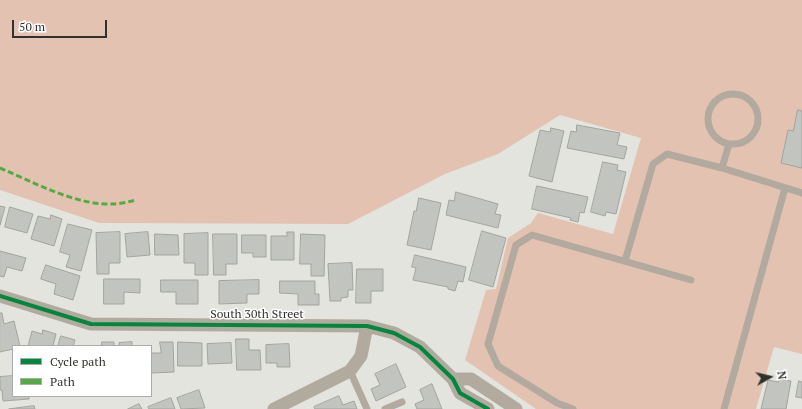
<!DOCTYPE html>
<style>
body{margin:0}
#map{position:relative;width:802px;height:409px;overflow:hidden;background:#e4e4de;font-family:"PT Serif",serif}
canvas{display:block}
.legend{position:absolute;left:12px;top:345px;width:140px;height:52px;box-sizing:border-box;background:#fff;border:1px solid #acacab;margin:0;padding:5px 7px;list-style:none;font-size:12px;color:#30302c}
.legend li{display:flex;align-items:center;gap:8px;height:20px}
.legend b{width:20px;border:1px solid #acacab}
.north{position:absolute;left:750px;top:357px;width:40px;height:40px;-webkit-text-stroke:3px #fff;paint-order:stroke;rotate:82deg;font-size:11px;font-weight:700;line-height:16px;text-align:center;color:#30302c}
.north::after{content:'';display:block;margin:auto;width:14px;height:18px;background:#30302c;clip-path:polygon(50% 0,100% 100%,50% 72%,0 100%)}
.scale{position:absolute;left:12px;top:20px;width:95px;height:18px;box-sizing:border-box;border:2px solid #30302c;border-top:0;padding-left:5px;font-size:12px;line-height:14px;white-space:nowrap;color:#30302c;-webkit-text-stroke:3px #fff;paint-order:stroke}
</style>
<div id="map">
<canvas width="802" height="409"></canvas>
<ul class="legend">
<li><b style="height:5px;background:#00873e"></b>Cycle path</li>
<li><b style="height:5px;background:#54ab44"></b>Path</li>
</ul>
<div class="north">N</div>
<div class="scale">50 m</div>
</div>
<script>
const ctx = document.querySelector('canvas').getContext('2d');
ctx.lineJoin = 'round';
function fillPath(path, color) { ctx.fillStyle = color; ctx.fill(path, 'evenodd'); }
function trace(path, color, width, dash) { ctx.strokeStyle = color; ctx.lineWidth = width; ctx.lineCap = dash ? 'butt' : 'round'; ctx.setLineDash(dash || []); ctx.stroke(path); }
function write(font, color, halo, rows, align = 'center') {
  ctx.font = font + ' "PT Serif",serif'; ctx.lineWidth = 3; ctx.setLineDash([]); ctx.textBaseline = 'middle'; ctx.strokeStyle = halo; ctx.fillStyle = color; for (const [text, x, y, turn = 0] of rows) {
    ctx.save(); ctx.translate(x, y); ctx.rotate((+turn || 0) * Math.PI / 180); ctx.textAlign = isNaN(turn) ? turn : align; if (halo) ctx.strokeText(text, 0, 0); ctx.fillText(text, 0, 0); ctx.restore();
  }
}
fillPath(new Path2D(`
 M0,0H802V354L774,347L756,409H536L465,360L486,290L496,289L508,238L531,223L538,213L613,234L641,138L560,115L498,154L445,174L348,224L99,223L0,190Z`), '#e3c2b2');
const building = new Path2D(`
 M798,110L802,111V168L781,163L788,130L793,131Z
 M577,125L620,133L617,145L627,147L624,159L567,148L571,131L576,132Z
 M551,128L564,131L552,182L529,176L540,130L550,132Z
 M603,162L618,165L617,170L626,172L616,214L606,212L605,216L591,212Z
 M537,186L588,197L584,213L580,212L578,222L570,220L571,218L532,209Z
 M456,192L498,204L495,214L501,215L498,228L446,215L449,200L454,201Z
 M419,198L441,203L431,250L407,245L414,211H416Z
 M0,206L5,207L0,225Z
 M10,207L33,214L27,233L5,227Z
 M51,215L62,219L54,246L31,239L38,216L50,219Z
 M68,224L92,230L81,271L66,267L70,255L60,252Z
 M482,231L506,238L493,287L469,280Z
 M120,232V263H109V274H97L96,233Z
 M148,232L150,255L127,257L125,234Z
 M287,232H294V260H271V236H287Z
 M208,233V275H195V263H184V234Z
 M155,234L178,235L179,255H155Z
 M213,234H237V264H226V275H214Z
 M301,234L325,235L324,276H311V264H300Z
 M242,235H266V257H253V253H242Z
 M0,251L26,258L22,271L7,267L4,277L0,276Z
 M415,255L466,267L463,282L458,281L455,291L448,289V287L413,280L416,268L412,267Z
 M352,263L353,290H348V297L341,298V301H330L328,264Z
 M46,265L80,276L73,300L54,294L56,284L41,279Z
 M357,269H383V291H371V303H356Z
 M104,279H140V293L124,292V304H104Z
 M161,280H198V304H176V292H161Z
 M259,280V294H247V303L219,304V281Z
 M280,281H315V294H319V305H298V294L280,293Z
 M0,313H2L4,324L14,321L20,346H13V349L0,352Z
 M43,330L56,334L53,346H28L32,331L42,334Z
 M61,336L75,340L73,346H58Z
 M236,339H249V350H260L261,370H237Z
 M102,342H114V346H102Z
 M132,342V346H119V343Z
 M160,342H173L174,372L151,373V353H161Z
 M178,342L202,343V366H178Z
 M231,343L232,363L208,364L207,344Z
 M289,344L290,367H277V363H266V345Z
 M396,364L406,387L376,401L371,389L380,385L375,374Z
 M13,376V396H29V399L3,401L2,390H0V377Z
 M779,379L791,381L786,409H761L768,380L778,382Z
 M799,381L802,382V398L796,397Z
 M432,384L442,409H417L415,404L424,400L420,390Z
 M199,390L205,408L181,409L177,398Z
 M339,396L343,405L354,401L357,409H315L314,407Z
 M171,398L175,409H149L148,407Z
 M139,404L142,409H128Z
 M34,406L35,409H9Z`);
fillPath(building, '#c2c4bf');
trace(building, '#a3a49f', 1);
trace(new Path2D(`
 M708 119a25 25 0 1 1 50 0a25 25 0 1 1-50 0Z
 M722,168L729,144
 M625,261L653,164L667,154L722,168L802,193
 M350,371L367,409
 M385,409L402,402
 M573,409L557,403L498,366L488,344L516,245L532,235L691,280
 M724,409L785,188`), '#b3aa9f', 7);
trace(new Path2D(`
 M0,296L91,324L367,326L394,333L420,347L453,379L460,393L488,409
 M453,379H471L516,409
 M274,409L350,371L361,356L367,326`), '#b3aa9f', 13);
trace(new Path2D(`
 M0,168C33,182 75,205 111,204C119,204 128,202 136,200`), '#54ab44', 3, [6, 3]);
trace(new Path2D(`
 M0,296L91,324L367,326L394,333L420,347L453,379L460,393L488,409`), '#00873e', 4);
write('12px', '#30302c', '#fff', [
 ["South 30th Street",257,315]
]);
</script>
